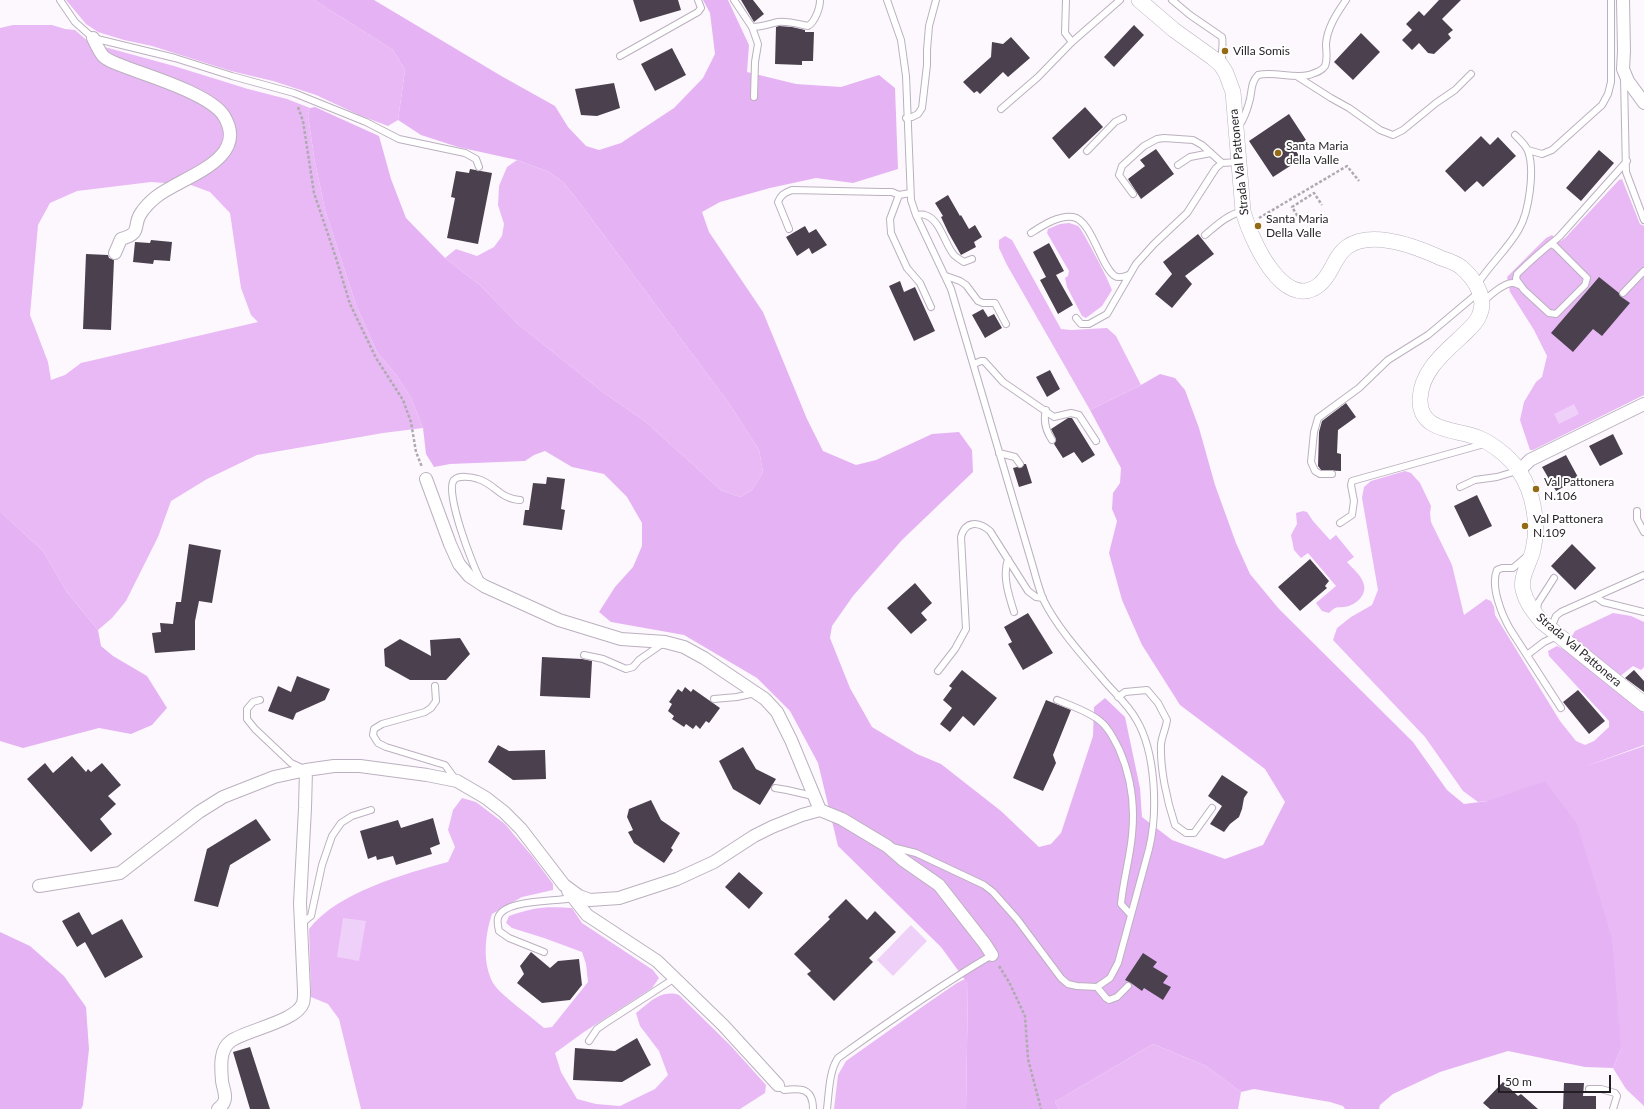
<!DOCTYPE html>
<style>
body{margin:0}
#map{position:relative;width:1644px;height:1109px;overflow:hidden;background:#fdf8fe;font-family:Lato,sans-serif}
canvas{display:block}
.scale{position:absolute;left:1498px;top:1075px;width:113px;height:18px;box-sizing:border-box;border:2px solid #221e23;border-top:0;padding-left:5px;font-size:12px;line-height:14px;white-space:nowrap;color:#221e23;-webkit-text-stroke:3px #fff;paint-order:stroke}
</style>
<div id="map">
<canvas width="1644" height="1109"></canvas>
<div class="scale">50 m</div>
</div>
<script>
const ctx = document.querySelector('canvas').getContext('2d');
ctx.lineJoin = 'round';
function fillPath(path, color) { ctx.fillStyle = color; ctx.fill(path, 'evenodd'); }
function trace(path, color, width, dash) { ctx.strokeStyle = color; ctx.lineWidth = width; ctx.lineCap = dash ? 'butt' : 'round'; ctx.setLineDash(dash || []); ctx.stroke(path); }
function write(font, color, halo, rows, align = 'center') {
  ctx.font = font + ' Lato,sans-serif'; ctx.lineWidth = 4; ctx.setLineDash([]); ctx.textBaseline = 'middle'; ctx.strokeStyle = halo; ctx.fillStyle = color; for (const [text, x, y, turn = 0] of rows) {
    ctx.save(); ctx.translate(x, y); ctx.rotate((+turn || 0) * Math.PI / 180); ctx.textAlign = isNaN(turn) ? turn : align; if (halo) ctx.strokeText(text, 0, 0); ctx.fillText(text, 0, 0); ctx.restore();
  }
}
fillPath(new Path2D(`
 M66,0H314L393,50L405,70L398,120L388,126L359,115L316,95L273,81L231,71L152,46L124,40L98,32L86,24Z
 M13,25H52L65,29L75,30L90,43L174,66L248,89L287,99L310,108L308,115L314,157L325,210L356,305L377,352L397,376L411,398L423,428L383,433L257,455L207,479L171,501L158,537L126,601L112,618L98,630L67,592L43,551L0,511V28ZM151,182L191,185L210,192L230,213L241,288L251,315L258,322L81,363L65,375L51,380L48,362L30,315L38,225L50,203L77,191Z
 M517,160L549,172L563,182L576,198L728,402L759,450L763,472L752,490L740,497L721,490L646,422L603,392L518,324L481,286L445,258L456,249L477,256L494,247L502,236L504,224L498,205L499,186L507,167Z
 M1622,179L1640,224L1644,226V395L1533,450H1530L1520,420L1524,402L1536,382L1542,377L1547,356L1534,330L1510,292L1507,277L1546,238L1552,235L1558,241H1561L1566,237L1619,180Z
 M1069,223C1072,224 1076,225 1078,226C1083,230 1110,283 1112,290L1102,306L1086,318L1082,316L1067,287L1065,278L1068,276L1069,271L1047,233L1048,229L1060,224Z
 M1005,236L1012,240L1061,329L1071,330L1107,328L1116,336L1141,385L1090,410L1007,265L999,248V240Z
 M1405,471L1411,473L1420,483L1431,506L1430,513L1431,522L1452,565L1464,615L1486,599L1491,601L1494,607L1495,615L1560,721L1576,741L1585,745L1594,741L1609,727V721L1549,656L1548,651L1557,646L1565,650L1644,713V745L1584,767L1644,746V1106L1626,1089L1613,1068L1621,1049L1488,801L1478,802L1463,791L1425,737L1333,640L1337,628L1351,617L1372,605L1378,590L1362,498L1364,487L1371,481Z
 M1303,511L1307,512L1313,521L1330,540L1336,535L1354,557L1347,562C1352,568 1361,575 1363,582C1368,593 1358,603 1349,606C1338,609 1338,604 1329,613L1322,611L1316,603L1336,586L1308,553L1301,558L1294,550L1291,535L1297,524L1296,513Z
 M1613,613L1631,616L1644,622V667L1641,670L1633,666L1619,677L1574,639L1572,636L1575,631Z
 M462,798L476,802L505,824L532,856L553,884V890L522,897L492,914C485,935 482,962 493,983C500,995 532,1017 544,1028L552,1027L588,982L586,964L582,952L544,938L512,928L506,923L509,916C534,907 546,906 572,908L582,923L653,970L659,978L652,988L584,1032L555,1053L561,1072L577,1099L596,1104L620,1106L655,1089L668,1075L659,1051L640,1026L636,1013C649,1003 661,989 679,995L730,1045L766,1085L765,1093L740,1109H361L339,1019L328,1004L311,997L309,929C338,892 404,874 448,862L455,847L448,830L453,810Z
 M965,979L968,984L966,1109H834L838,1075L846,1061L932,1000L957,983Z
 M1153,1044L1206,1066L1241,1092L1238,1109H1059L1055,1102Z`), '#e8b9f5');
fillPath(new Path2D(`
 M314,0H374L503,77L555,106L568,127L586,146L599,150L621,143L674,108L703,78L715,54L710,13L703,0H728L749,45L747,72L796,84L841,87L879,75L895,88L898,169L853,183L816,178L770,188L720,202L702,212L709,232L763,312L807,419L823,451L856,465L876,460L932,434L959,432L972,450L973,472L902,540L853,596L832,626L830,638L850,688L872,727L917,754L941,764L1001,811L1039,847L1051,844L1061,833L1093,736L1094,707L1105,698L1125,717L1140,788L1142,817L1172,840L1225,859L1263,845L1285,802L1265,769L1180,705L1142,645L1122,600L1109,553L1117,521L1112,509L1113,493L1120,483L1121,468L1090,410L1141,385L1160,374L1175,378L1185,390L1199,428L1215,485L1236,543L1250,574L1279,609L1413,742L1447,790L1464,804L1488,801L1545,781L1577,824L1612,938L1621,1049L1613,1068L1585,1067L1508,1051L1440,1072L1393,1094L1380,1105L1379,1109H1345L1343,1106L1330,1102L1254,1089L1241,1092L1206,1066L1153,1044L1055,1102L1059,1109H966L968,984L941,947L838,846L818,763L790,711L757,678L684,635L611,622L599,612L615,587L633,567L642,546V523L627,497L604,474L572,467L545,451L534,455L525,461L450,464L434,467L426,454L423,428L411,398L397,376L377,352L356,305L325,210L314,157L308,115L310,108L315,107L379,136L391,179L406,218L445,258L481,286L518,324L603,392L646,422L721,490L740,497L752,490L763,472L759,450L728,402L576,198L563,182L549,172L517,160L458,147L421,135L398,120L405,70L393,50Z
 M0,511L43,551L67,592L98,630L101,646L113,656L147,676L167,708L152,725L131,734L99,728L23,748L0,741Z
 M0,932L30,946L64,976L86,1007L89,1049L83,1105L81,1109H0Z`), '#e5b3f3');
fillPath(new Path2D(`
 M1574,404L1579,414L1559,424L1554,414Z
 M343,918L366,921L359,961L337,957Z
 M911,925L927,941L893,976L877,960Z`), '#efd0f8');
fillPath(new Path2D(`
 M633,0H678L681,10L640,22Z
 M741,0H753L764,14L754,22Z
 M1439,0H1461L1442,19L1453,30L1448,34L1451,38L1434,54L1428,53L1419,43L1412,50L1402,40L1412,30L1406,24L1419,11L1424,16Z
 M1134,25L1144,35L1114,67L1104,57Z
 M779,26L792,27L805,30V32H814L813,61H802V65L775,64L776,27Z
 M1361,33L1380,52L1353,80L1334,62Z
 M1011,37L1030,58L1008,77L1003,72L980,94L977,91L974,93L963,82L991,57L992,42L1003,44Z
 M672,48L686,75L655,91L641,64Z
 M614,83L620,108L597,116L581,115L575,89Z
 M1085,107L1103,127L1069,159L1052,138Z
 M1289,114L1306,140L1294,148L1301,159L1273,177L1249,141Z
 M1481,136L1490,145L1498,137L1516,156L1483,187L1477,181L1465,192L1445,171Z
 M1156,149L1174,174L1141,199L1128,179L1145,166L1140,160Z
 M1599,150L1614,163L1581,201L1566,188Z
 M470,169L492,173L478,244L447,238L455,198L451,197L456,171L469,173Z
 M948,195L960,216L961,215L969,229L975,225L982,237L974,242L976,247L961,255L948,232L941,217L943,216L935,203Z
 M805,226L809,233L816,229L827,245L812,254L809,248L797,256L786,237Z
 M1198,234L1214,254L1185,276L1192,284L1172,308L1155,294L1172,274L1163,262Z
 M151,240L172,242L170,261L154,260L153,264L133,262L135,242L150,243Z
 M1049,243L1064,271L1056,275L1073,305L1058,314L1040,280L1046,277L1033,252Z
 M86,254L108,255L109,258L114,260L111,330L83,329Z
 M1599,277L1619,293L1620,296L1630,303L1602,336L1593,329L1573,352L1551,333Z
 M900,281L904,292L915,287L935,331L914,341L889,286Z
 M983,309L988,317L994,314L1002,328L985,338L972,315Z
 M1050,370L1060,389L1047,397L1036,377Z
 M1346,403L1356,417L1338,430L1337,453L1341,454V471L1321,470L1318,466L1319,432L1322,421Z
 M1068,418H1072L1095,455L1082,463L1074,452L1063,458L1054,444L1056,439L1051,429Z
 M1613,434L1623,454L1600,466L1589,446Z
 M1566,455L1579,479L1556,491L1542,467Z
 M1024,464H1026L1032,483L1019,487L1013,468L1017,467L1021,468Z
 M547,477L565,479L561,509L565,510L562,530L523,525L525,510H529L533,483L546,484Z
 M1477,495L1492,526L1469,537L1454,506Z
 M189,544L221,550L212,603L199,601L195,621V650L155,653L152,633L161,632L160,623L173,624L176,602H181Z
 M1572,544L1596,568L1575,590L1551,566Z
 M1310,559L1329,581L1325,586L1327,588L1300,611L1278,587Z
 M915,583L932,603L921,613L927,620L911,634L887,608Z
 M1028,613L1053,653L1023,670L1008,644L1012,642L1004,627Z
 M460,638L470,654L446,680H410L385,666L384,649L400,639L431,656L430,640Z
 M542,657L582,659L592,661L590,698L540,696Z
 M962,670L997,698L974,726L963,716L950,732L940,724L952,708L943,700L952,688L949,686Z
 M1634,670L1644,681V692L1625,678Z
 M297,676L330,689L325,700L296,713L293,720L268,711L278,686L291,692Z
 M685,687L691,692L693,689L720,708L709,723L706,721L700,729L696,725L693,729L686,724L684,727L672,719L674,716L668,711L672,704L669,702L678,689L682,692Z
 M1578,690L1605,721L1589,734L1563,702Z
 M1046,700L1071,710L1053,755L1056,763L1043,791L1013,778Z
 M498,745L509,751L545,750L546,779L513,780L488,762Z
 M743,747L756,769L776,779L760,805L733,789L719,761Z
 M72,756L86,772L88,769L91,772L102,763L121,785L108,796L116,804L100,819L112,834L91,852L27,779L45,763L53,773Z
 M1222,775L1248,792L1244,798L1242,809L1239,817L1230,824L1224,832L1210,824L1222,806L1208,796Z
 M651,800L661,820L680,833L671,848L673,850L664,863L634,843L628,832L633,830L627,817L629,809Z
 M433,818L440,844L430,848L432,854L396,865L393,856L377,860L376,856L368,859L360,831L398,820L401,828Z
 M256,819L271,840L230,865L218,907L194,901L207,849Z
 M739,872L763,893L749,909L725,887Z
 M846,899L867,920L875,911L896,932L869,958L873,962L834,1001L807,974L811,971L794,954L830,919L828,917Z
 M79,912L92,935L122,919L143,957L105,978L85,942L77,947L62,921Z
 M531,952L550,968L558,961L579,959L582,985L570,1000L542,1003L517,983L524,974L520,966Z
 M1143,953L1157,962L1153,967L1168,976L1163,983L1171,987L1163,1000L1144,988L1142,991L1131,983L1125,980Z
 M637,1038L651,1065L622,1082L573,1080L575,1048L615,1051Z
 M250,1047L270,1109H250L233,1052Z
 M1503,1082L1518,1096L1521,1094L1538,1109H1490L1483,1103Z
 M1564,1083H1584L1583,1096H1596V1109H1563Z`), '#4b414e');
const service = new Path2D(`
 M60,0L75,22L93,38L175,58L232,76L294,93L366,122L399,139L465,153L476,159L479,167
 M734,0L752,27L758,44L755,62L754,97
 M887,0L901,40L906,76L911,200L916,215L951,289L1033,567C1036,578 1039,589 1043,599C1056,626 1081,654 1101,677C1112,691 1127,703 1136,719C1156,752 1158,812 1149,849L1118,963L1110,978L1097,987L1077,986L1068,984L1061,978L1017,919L993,892L984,885L916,853L892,847
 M1066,0L1065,33L1072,42
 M1172,0L1190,15L1222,37C1224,46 1220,53 1223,62
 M752,27C762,27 769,24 778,22C788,21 798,24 808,26C815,22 820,8 820,0
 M620,56L698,12L701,8L698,0
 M1298,77L1331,98L1349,108L1380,130L1393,135L1403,130L1436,103L1455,90L1471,74
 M1624,78L1626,172L1644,220
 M1001,109L1038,77L1072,42L1120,0
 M906,118L912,117L918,114L922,108L927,65V50L929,26L936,0
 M1239,126C1244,119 1248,107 1250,99C1252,90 1251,82 1258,75C1275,71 1292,79 1309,75C1315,73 1322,71 1325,66C1328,59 1326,51 1326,44C1327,28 1337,13 1346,0
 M1528,150L1542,154L1552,150L1602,105L1608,94L1611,82V0
 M1087,151L1115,122L1123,118
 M1178,165L1190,157L1211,153
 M910,193L899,195L890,219L891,233L907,268L920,283L931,307
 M1133,194L1119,175L1122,166L1144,146L1157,139L1164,138L1193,140L1202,145L1222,163
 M916,215C918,215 923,214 925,215C940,219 945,245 954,255C957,258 961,260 964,262L972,259
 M789,229L778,202C781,194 785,193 792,190L882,192H892L899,195
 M1031,233C1042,226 1058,215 1073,217C1092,220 1101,268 1115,276C1119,279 1125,276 1129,275
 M1205,235C1217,225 1227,215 1243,211
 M1551,244L1555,246L1587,278L1585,285L1556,314L1549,313L1524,290L1516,279L1517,274C1530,261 1544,249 1559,237L1627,161
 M946,276L960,281L966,285L978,301L983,303H995L1006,324
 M1477,285C1489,265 1508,249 1519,229C1529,212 1535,170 1528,151C1526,145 1519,139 1515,135
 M1623,293L1644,271
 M1483,303C1487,297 1505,282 1513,283C1515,283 1517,284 1519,285
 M1076,318L1081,324H1089L1107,314L1136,264L1154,244L1187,213L1216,168L1222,163L1238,162
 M974,364L981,361H984L1003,382L1054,417L1071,413L1079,415L1096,441
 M1046,410C1043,421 1046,431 1052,440
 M999,453L1015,457L1020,464
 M1332,474H1320L1315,471L1311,462L1314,432L1318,418L1359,388L1388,360L1428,335L1478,293
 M1460,487L1475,480L1497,477L1517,471
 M1637,511V519L1644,532
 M1340,523L1352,515L1354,501L1351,485L1352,481L1484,444
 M1526,557L1513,568H1502L1497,570C1490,586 1502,615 1510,629L1561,708
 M1008,559C1002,576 1009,596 1014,612
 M481,581C473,567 444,491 454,480C459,475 472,477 478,479C495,484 500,499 520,500
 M1596,597L1603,602L1644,612
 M1537,611L1538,603L1554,578
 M1551,628L1556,616L1561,612L1644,575
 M584,655L603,659L626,669L633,667L639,660L662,644
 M1527,655L1544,642L1557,636
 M938,671L955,649L966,629L961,537C965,521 978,521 990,531L1028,591L1036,597L1043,598
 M435,686L436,701L431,708L425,712L382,724L374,729L373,735L378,743L386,747L445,765L456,780
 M1118,697L1125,692L1147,690L1158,703L1167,720C1166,728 1162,736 1161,744C1160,769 1167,801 1175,825L1186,833H1194L1212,808
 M714,699L737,697L755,693
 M260,700L253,702L247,709V719L255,729L291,763L304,769
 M1057,700C1070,705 1084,710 1096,718C1107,725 1113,737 1119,749C1131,776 1135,806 1132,835C1130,858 1123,881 1121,904L1131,915
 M775,788L787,790L813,796
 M301,924L311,916L322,865L332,836L341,823L352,816L371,810
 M544,952L509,938L499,931C498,927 497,922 498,918C503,899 556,902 572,898
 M1097,987L1106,998L1109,1000L1117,997L1128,986
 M589,1041L597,1029L604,1024L675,978
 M778,1085L784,1090C801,1088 813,1088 813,1109
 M1589,1089H1601L1615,1093L1617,1096L1613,1109
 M827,1109C829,1093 829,1071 838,1058C888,1022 939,986 992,955`);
const minor = new Path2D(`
 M1623,0L1624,51L1623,69L1628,81L1644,103
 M93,38C96,44 99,51 103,56C109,62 121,65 128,68C152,77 211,95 224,116C251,160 181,177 156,197C151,201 145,207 141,213C132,226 143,233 121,239L115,253
 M1519,471L1530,460L1644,404
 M426,479L450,544L459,564L469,576L484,586L559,620L621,639L665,642L684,647L704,658L765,699L777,712L791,740L820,810
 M39,886L120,873L199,812L223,797L274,777L306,770
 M568,891L587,915L657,961L723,1025L778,1085
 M218,1109C220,1107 223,1105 224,1102C227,1096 223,1088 222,1081C221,1068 219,1049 231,1041C247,1030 297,1021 303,1003C304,1000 304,994 304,991L300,903L305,808L306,770L334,766H360L427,775L457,781L486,798L504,812L521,829L564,885L579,896L590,900L619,898L677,879L714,862L754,836L772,827L802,815L820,810L842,819L887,846L903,860L939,885L985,944L992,955`);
const tertiary = new Path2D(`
 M1139,0L1174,30L1213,58L1221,65L1226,73L1233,92L1243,211C1250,237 1283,313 1319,285C1332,275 1334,256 1347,247C1372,229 1417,247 1441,258C1447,260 1456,263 1461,267C1474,278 1488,298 1479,316C1476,324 1468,330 1462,336C1444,353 1421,371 1420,399C1419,433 1458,429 1479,438C1493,444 1511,458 1519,471C1534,493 1539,525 1533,550C1530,563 1520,576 1523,590C1526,603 1534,612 1542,622L1644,704`);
trace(service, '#bbb0bf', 8);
trace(minor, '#bbb0bf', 14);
trace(tertiary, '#bbb0bf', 16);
trace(new Path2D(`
 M298,107L303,121L314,193L336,258L350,304L376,358L403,400L411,422L416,452L422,467
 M1259,218L1347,166L1359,181
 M1300,220L1292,207L1314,193L1322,205
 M999,966L1009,982L1025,1016L1028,1059L1041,1109`), '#afaab0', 2.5, [3, 2]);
trace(service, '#fff', 6);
trace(minor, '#fff', 12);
trace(tertiary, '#fff', 15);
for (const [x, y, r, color] of [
 [1225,51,4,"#946b15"],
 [1278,153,4,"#946b15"],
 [1258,226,4,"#946b15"],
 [1536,489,4,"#946b15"],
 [1525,526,4,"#946b15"]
]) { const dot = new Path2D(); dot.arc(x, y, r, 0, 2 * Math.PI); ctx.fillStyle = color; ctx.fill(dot); trace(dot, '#fff', 1.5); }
write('12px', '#221e23', '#fff', [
 ["Villa Somis",1233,51],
 ["Santa Maria",1286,146],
 ["della Valle",1286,160],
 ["Santa Maria",1266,219],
 ["Della Valle",1266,233],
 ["Val Pattonera",1544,482],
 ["N.106",1544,496],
 ["Val Pattonera",1533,519],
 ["N.109",1533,533]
], 'left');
write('12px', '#221e23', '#fff', [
 ["Strada Val Pattonera",1239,162,-96],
 ["Strada Val Pattonera",1579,650,40]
]);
</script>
